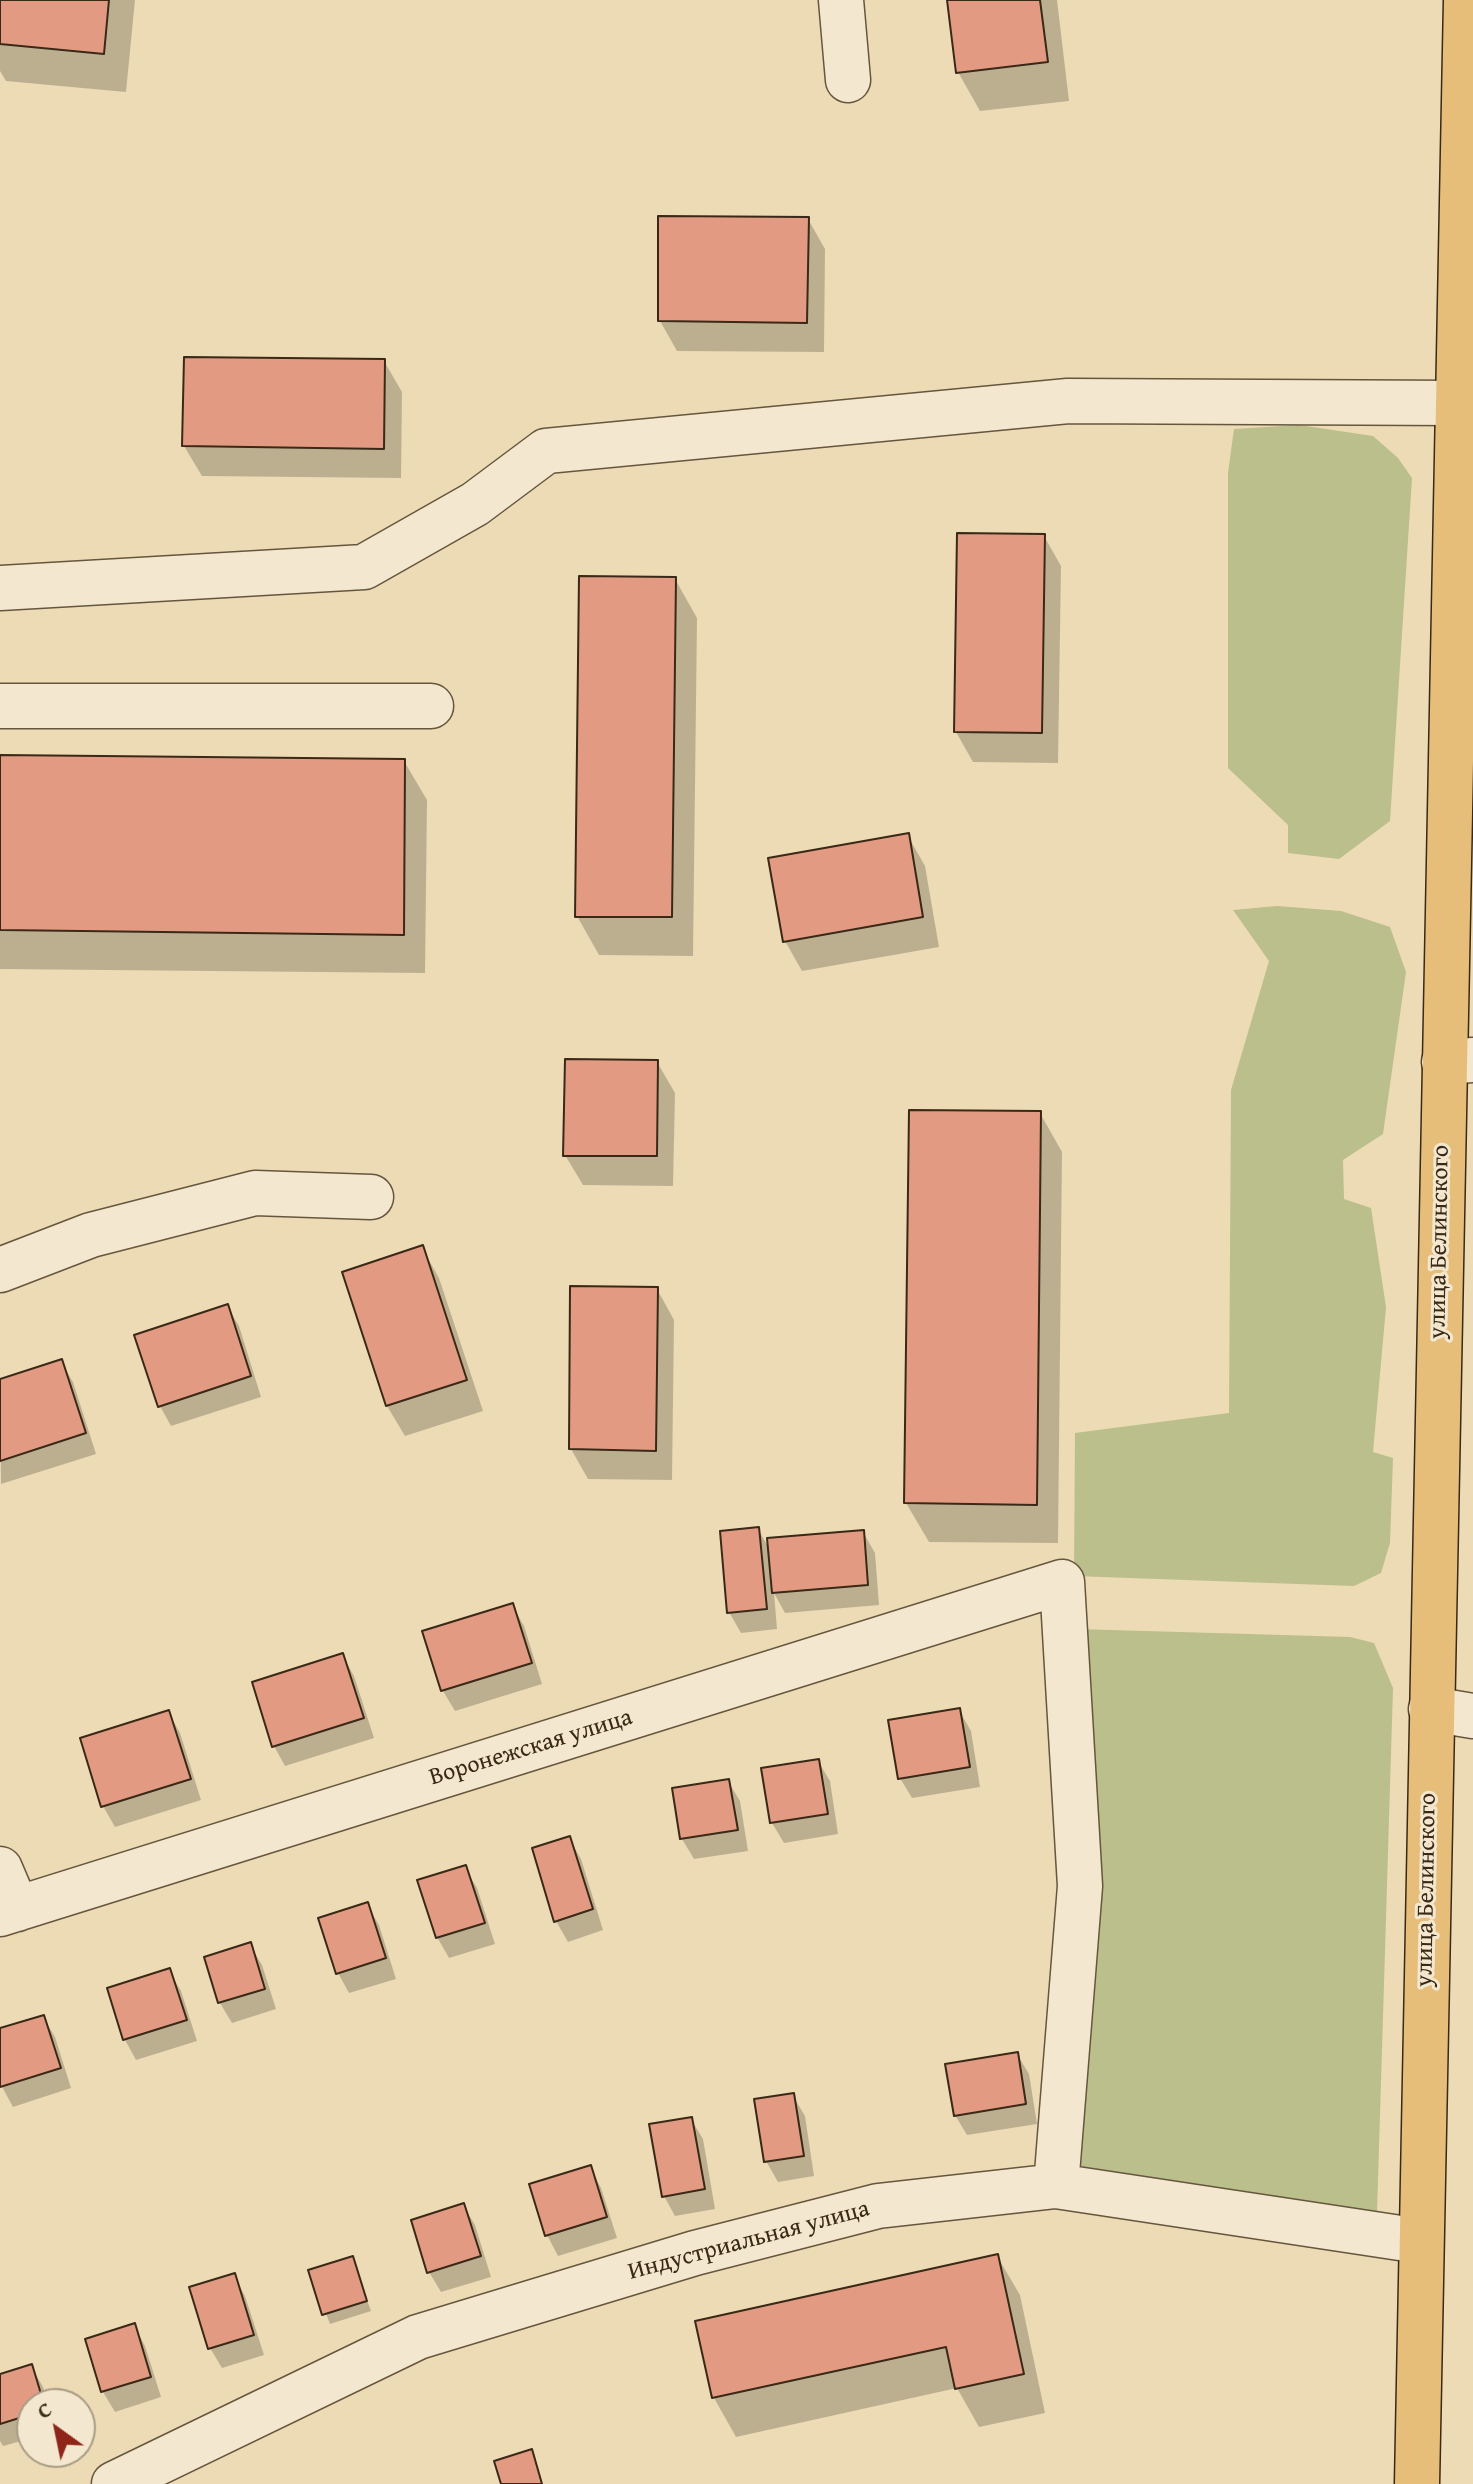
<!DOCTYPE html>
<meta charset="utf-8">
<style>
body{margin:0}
#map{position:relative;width:1473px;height:2484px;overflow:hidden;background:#ecdbb5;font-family:"Gentium Book Plus",serif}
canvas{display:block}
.north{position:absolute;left:16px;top:2388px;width:80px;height:80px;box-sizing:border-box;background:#f3e8cf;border:2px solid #a99c85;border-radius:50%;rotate:327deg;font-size:22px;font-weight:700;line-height:32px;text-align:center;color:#392916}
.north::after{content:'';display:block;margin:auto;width:28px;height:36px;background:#8f2418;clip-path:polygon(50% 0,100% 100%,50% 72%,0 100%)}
</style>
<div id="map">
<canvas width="1473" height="2484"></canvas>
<div class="north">С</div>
</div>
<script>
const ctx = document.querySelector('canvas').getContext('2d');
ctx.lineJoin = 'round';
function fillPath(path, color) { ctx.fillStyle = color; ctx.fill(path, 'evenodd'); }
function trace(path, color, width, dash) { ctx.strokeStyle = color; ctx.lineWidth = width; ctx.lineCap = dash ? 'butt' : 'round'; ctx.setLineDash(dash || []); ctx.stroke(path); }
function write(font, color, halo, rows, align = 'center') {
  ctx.font = font + ' "Gentium Book Plus",serif'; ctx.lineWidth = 6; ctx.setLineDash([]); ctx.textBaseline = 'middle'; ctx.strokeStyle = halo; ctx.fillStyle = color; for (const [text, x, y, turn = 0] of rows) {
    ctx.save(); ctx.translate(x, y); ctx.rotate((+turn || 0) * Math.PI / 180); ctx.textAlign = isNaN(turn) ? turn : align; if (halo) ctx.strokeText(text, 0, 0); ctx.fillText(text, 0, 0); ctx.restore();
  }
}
fillPath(new Path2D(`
 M1299,425L1373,436L1398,458L1412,478L1390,821L1339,859L1288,853V825L1228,768V473L1234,429Z
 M1277,906L1341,911L1390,927L1406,972L1383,1134L1343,1160L1344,1199L1371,1208L1386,1307L1373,1452L1393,1458L1390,1543L1381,1573L1354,1586L1074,1576L1075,1433L1229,1413L1231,1090L1269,961L1233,910Z
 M1077,1629L1350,1637L1374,1643L1393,1688L1377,2213L1070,2174Z`), '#babf8b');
fillPath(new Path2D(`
 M0,0H135L126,92L6,81L0,71Z
 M949,0H1057L1069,101L980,111L958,72Z
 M808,219L825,249L824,352L677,351L660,321Z
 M384,361L402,392L401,478L202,476L184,446Z
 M1044,536L1061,566L1058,763L973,762L956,732Z
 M675,579L697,618L693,956L599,955L577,916Z
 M0,757L404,761L427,800L425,973L0,969Z
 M908,836L925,866L939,947L802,971L785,941Z
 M657,1062L675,1093L673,1186L583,1185L565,1155Z
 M1040,1113L1062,1152L1058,1543L929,1542L906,1503Z
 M422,1248L439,1278L483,1411L405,1436L387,1406L344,1273Z
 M657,1289L674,1320L672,1480L588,1479L571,1449Z
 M227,1306L239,1326L261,1397L171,1426L160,1406Z
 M61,1362L73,1382L96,1454L1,1484L0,1382Z
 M758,1529L770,1550L863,1532L875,1553L879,1605L785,1613L774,1593L777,1629L741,1633L729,1612Z
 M512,1605L524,1626L542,1684L455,1711L443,1691L425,1633Z
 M343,1656L354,1676L374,1738L285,1766L274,1746Z
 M959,1710L971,1731L980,1787L912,1798L900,1778Z
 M168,1712L180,1733L201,1800L115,1827L103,1806Z
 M818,1761L830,1781L838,1834L784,1843L772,1823L764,1770Z
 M728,1781L740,1801L748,1851L694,1859L682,1839L675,1790Z
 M569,1838L581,1859L603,1930L568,1942L556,1921L534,1850Z
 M465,1868L477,1888L495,1944L449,1958L437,1937Z
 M367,1905L379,1925L396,1979L349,1993L338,1973Z
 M250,1945L262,1965L276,2009L232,2023L220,2003L206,1958Z
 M169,1971L181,1991L197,2041L136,2060L125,2040L109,1989Z
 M43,2017L55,2037L71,2088L13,2107L0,2083V2030Z
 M1017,2054L1029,2074L1037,2124L967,2135L955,2115Z
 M793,2096L805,2116L814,2176L778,2182L766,2161Z
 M691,2119L703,2139L715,2209L675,2216L664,2196Z
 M590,2167L601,2188L617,2238L558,2256L547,2235Z
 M463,2205L475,2225L491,2277L441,2292L429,2272Z
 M997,2256L1020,2295L1045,2413L979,2427L957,2388L736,2437L714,2398L697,2322Z
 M352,2259L371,2311L330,2324L310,2271Z
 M234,2276L245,2296L264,2355L222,2368L210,2348Z
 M134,2325L145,2346L161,2397L115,2412L103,2392L87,2340Z
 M31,2366L43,2387L48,2404H32V2438L3,2446L0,2441V2376Z`), '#0003');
const building = new Path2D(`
 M0,0H109L104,54L0,44Z
 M947,0H1040L1048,62L956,73Z
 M658,216L809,217L807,323L658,321Z
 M184,357L385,359L384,449L182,446Z
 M957,533L1045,534L1042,733L954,732Z
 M579,576L676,577L672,917H575Z
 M0,755L405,759L404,935L0,930Z
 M909,833L923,917L783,942L768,858Z
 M565,1059L658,1060L657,1156H563Z
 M909,1110L1041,1111L1037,1505L904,1503Z
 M423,1245L467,1380L386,1406L342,1272Z
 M570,1286L658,1287L656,1451L569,1449Z
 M228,1304L251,1376L158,1407L134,1335Z
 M62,1359L86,1433L0,1461V1379Z
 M759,1527L767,1609L727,1613L720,1531Z
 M864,1530L868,1585L772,1593L767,1538Z
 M513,1603L532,1663L441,1691L422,1631Z
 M343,1653L364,1718L272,1747L252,1682Z
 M960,1708L970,1767L898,1779L888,1720Z
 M169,1710L191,1779L101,1807L80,1738Z
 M819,1759L828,1814L770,1823L761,1768Z
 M729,1779L738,1830L680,1839L672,1788Z
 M570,1836L593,1909L554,1922L532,1848Z
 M466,1865L485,1923L436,1938L417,1880Z
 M368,1902L386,1958L336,1974L318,1918Z
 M251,1942L265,1989L218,2003L204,1957Z
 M170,1968L187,2020L123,2040L107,1988Z
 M44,2015L61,2068L0,2087V2028Z
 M1018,2052L1026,2104L954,2116L945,2064Z
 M794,2093L804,2156L764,2162L754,2099Z
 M692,2117L705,2189L662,2197L649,2124Z
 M591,2165L607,2217L545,2236L529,2184Z
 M464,2203L481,2256L427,2273L411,2220Z
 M998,2254L1024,2374L955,2389L946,2347L712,2398L695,2321Z
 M353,2256L367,2301L322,2315L308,2270Z
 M235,2273L254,2335L208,2349L189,2287Z
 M135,2323L151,2377L101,2392L85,2339Z
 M32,2364L44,2404H32V2414L0,2424V2374Z
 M532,2449L542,2484H501L494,2461Z`);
fillPath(building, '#e29b82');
trace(building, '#392916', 2);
const minor = new Path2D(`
 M841,0L848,80
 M0,588L364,567L475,504L546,451L1068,401L1457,403
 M0,706H431
 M1444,1062L1473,1060
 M0,1270L91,1235L255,1193L371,1197
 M1431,1709L1473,1716
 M0,1869L17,1909
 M0,1914L1062,1582L1080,1886L1056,2186
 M114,2484L418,2337L695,2253L878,2206L1056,2186L1420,2241`);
const major = new Path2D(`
 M1417,2484L1466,0`);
trace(minor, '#66563e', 47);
trace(major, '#392916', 47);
trace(minor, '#f3e8cf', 44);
trace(major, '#e6be7a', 44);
write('24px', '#392916', '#f3e8cf', [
 ["улица Белинского",1440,1242,-89],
 ["Воронежская улица",531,1748,-17],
 ["улица Белинского",1427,1890,-89],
 ["Индустриальная улица",749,2241,-15]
]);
</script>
